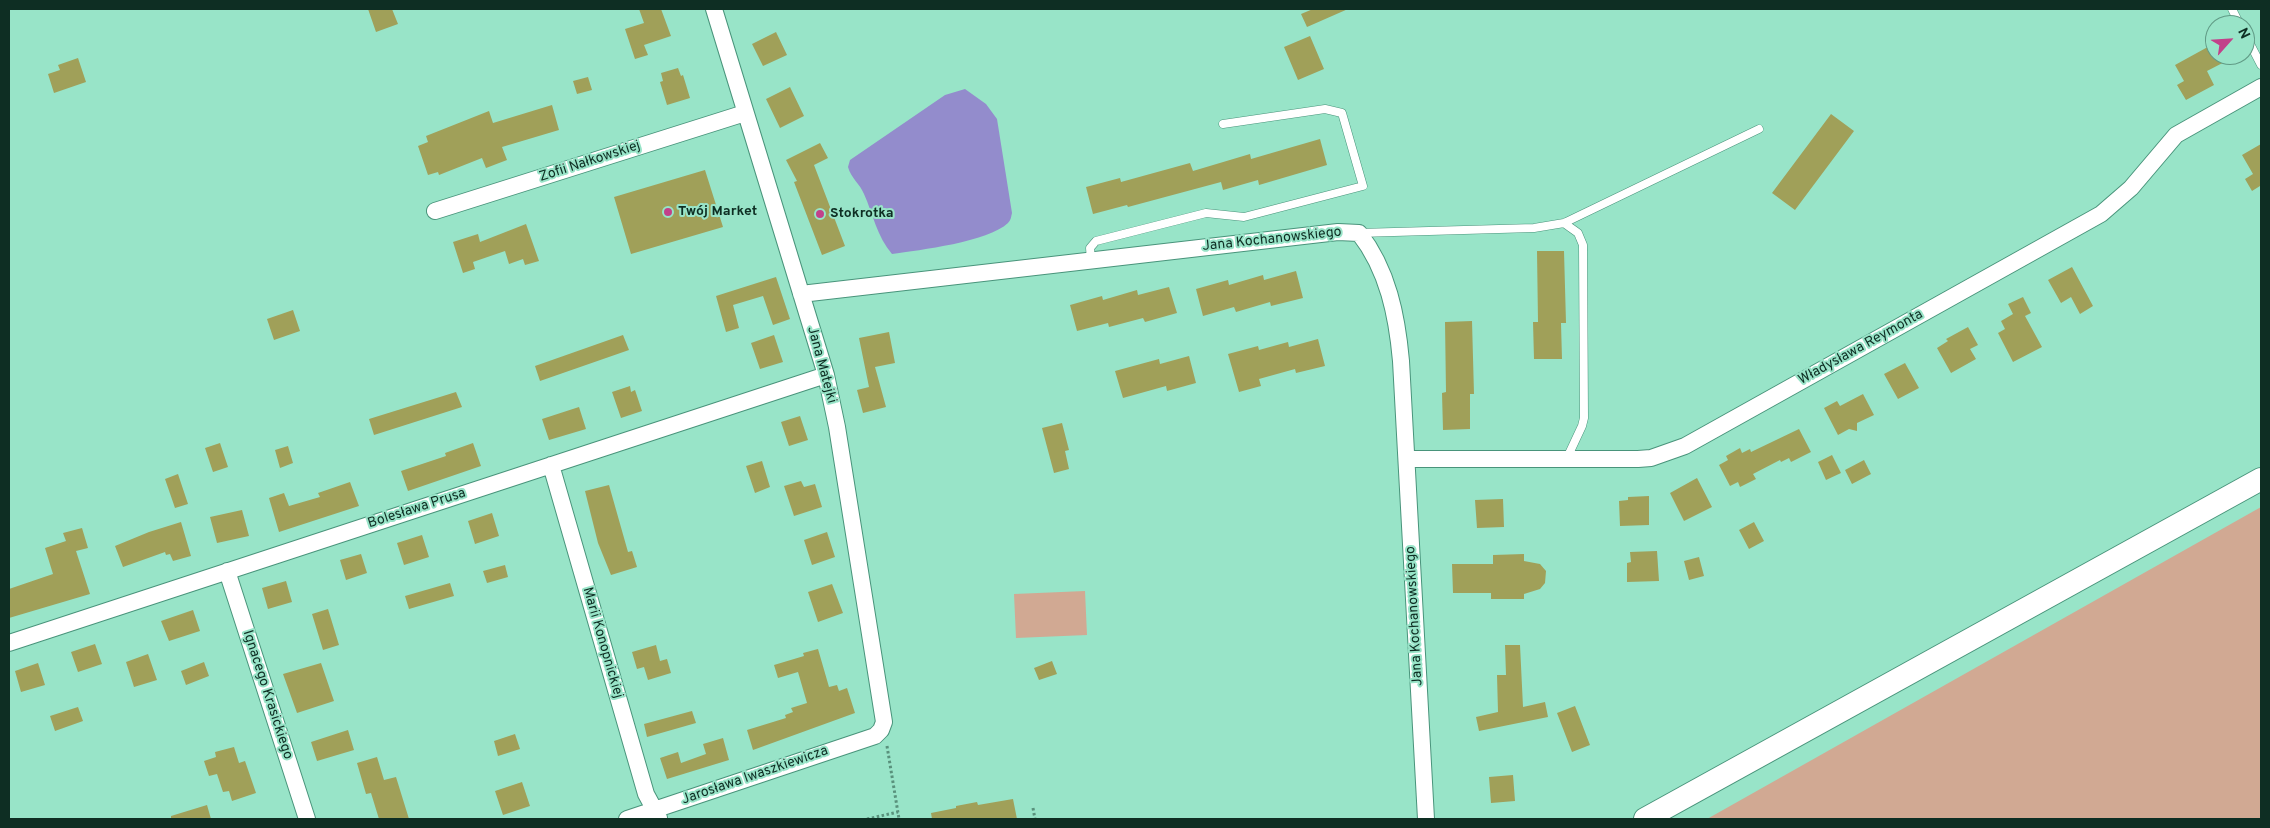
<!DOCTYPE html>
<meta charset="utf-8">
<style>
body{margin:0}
#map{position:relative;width:2270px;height:828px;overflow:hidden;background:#98e4c8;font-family:Overpass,sans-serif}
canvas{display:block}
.frame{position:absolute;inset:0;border:10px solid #0e2e23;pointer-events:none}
.north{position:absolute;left:2205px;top:15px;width:50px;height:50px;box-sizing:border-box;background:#98e4c8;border:1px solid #619b86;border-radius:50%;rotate:64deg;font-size:14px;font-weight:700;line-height:20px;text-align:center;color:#0e2e23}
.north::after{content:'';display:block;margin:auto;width:18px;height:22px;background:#c2418a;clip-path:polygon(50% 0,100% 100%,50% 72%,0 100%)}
</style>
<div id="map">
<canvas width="2270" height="828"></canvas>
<div class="frame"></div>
<div class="north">N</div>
</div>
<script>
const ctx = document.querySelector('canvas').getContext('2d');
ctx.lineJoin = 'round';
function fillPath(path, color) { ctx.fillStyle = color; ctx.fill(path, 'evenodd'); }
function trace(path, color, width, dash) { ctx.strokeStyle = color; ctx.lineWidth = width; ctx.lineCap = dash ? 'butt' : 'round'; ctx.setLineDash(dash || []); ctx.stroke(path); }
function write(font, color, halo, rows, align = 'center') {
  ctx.font = font + ' Overpass,sans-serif'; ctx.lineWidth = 4; ctx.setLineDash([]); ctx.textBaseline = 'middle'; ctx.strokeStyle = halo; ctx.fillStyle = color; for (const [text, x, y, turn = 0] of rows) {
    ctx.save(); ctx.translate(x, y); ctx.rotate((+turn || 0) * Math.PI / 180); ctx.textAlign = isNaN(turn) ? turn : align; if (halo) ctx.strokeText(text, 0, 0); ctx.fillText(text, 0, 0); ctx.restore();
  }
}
fillPath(new Path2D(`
 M2261,507V819H1707Z
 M1085,591L1087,635L1016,638L1014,594Z`), '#d1a993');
fillPath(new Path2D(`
 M965,89L986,104L997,119L1012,213C1011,217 1011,220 1008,223C988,242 920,250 892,254C877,237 873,214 864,194C860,184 851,178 848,167L850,160L945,95Z`), '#938ccc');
fillPath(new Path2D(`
 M368,9H392L398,24L376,32Z
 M639,9H661L671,36L644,45L648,55L635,59L625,29L644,23Z
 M1313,9H1348L1307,27L1301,14Z
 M776,32L787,55L763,66L752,44Z
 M1310,36L1324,69L1298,80L1284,47Z
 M2215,43V55H2238L2207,71L2214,85L2186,100L2177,85L2184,81L2175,65Z
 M78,58L86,82L54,93L48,74L60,70L58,65Z
 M678,68L681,76L683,75L690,98L667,105L660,82L663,81L661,73Z
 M588,77L592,90L577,94L573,81Z
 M790,87L804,116L780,128L766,99Z
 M552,105L559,130L502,147L507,160L486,168L482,158L439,175L438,172L428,175L418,146L428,142L426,136L489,111L493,123Z
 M1831,114L1854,131L1795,210L1772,193Z
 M1320,139L1327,165L1259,185L1258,180L1223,190L1221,182L1128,207L1127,205L1093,214L1086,187L1120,178L1121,182L1190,163L1193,171L1250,154L1251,159Z
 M820,143L828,158L814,165L845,246L822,255L794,182L797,181L786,160Z
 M2261,144V189L2260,186L2252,191L2245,179L2253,174L2242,155Z
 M705,170L723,227L631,254L614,197Z
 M526,224L539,261L525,265L523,259L509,264L505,251L473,262L475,269L463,273L453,242L478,234L480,242Z
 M1537,251H1564L1566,323H1561L1562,359H1534L1533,322H1538Z
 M2072,267L2093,306L2080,314L2071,297L2061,303L2048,280Z
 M1296,271L1303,298L1271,306L1270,302L1236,312L1234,307L1203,316L1196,289L1228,280L1229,285L1263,275L1264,280Z
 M776,277L790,319L773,325L763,296L733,305L739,328L726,332L716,296Z
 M1169,287L1177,313L1145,322L1143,318L1109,327L1108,323L1077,331L1070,305L1102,296L1103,300L1137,290L1138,295Z
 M2023,297L2031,313L2025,316L2042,347L2013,362L1998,333L2005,329L2001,321L2013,314L2008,304Z
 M293,310L300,331L274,340L267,319Z
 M1472,321L1474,394H1470V429L1443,430L1442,393L1446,392L1445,322Z
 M1968,327L1978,345L1970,349L1976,359L1951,373L1937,348L1948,341L1946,339Z
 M889,332L895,363L875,367L886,407L863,413L857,390L869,387L859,338Z
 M623,335L629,350L540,381L535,366Z
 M774,335L783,362L760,369L751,343Z
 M1318,339L1325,366L1296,373L1295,369L1259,379L1261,386L1239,392L1228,354L1258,346L1259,350L1288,342L1289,347Z
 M1189,356L1196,383L1167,391L1166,386L1123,398L1115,371L1159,359L1160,364Z
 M1905,363L1919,388L1898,399L1884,374Z
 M630,386L631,392L635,390L642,411L621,418L612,392Z
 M456,392L462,407L374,435L369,419Z
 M1863,394L1874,415L1857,423V431L1849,429L1838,435L1824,408L1837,401L1840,406Z
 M579,407L586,429L549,440L542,419Z
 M800,416L808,440L789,446L781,422Z
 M1062,423L1069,450L1065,451L1069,469L1054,473L1042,428Z
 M1799,429L1811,452L1791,462L1789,458L1781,462L1780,460L1753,474L1756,479L1740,487L1738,482L1730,486L1719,465L1728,460L1726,456L1740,448L1742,453L1750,449L1751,452Z
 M220,443L228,467L213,472L205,448Z
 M473,443L481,466L408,491L401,471L446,456L445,453Z
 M288,446L293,463L280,468L275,450Z
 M1832,455L1841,473L1826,480L1818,462Z
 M1864,460L1871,474L1852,484L1845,470Z
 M762,461L770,487L755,493L746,466Z
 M178,474L188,504L175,508L165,479Z
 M1697,478L1712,507L1684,521L1670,493Z
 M801,481L804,487L815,484L822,507L794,516L784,486Z
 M350,482L359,506L279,532L269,498L284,493L289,506L320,497L318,493Z
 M609,485L628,552L632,551L637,567L611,575L598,543L585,491Z
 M1649,496V525L1620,526L1619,501L1628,500V497Z
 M1503,499L1504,527L1477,528L1475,500Z
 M242,510L249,536L217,543L210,517Z
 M492,513L499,536L475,544L468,521Z
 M181,522L191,556L173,561L170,554L166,555L165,552L123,567L115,546L149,532Z
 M1754,522L1764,541L1749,549L1739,530Z
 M82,528L88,548L76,551L90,594L9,618V589L53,574L45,548L66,541L63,533Z
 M827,532L835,557L812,565L804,540Z
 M422,535L429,557L404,565L397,543Z
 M1657,551L1659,581L1627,582V563L1631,562L1630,552Z
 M361,554L367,573L346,580L340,560Z
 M1524,554V561L1540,564L1546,571L1545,583L1540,589L1524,594V599H1491V593H1453L1452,564H1493V555Z
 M1699,557L1704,576L1689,580L1684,561Z
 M505,565L508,577L487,583L483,571Z
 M286,581L292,602L268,609L262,588Z
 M450,583L454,596L409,609L405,596Z
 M832,584L843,613L818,622L808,592Z
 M328,609L339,645L323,650L312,614Z
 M193,610L200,631L169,641L161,621Z
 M95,644L102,664L78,672L71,652Z
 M656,645L660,661L667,659L671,673L648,680L644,667L637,669L632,652Z
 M1505,645H1520L1523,707L1545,702L1548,717L1479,731L1476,717L1498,712L1497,675H1506Z
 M818,649L829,687L837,685L839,691L847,688L855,713L753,750L747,730L786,718L785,715L793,712L791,708L807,703L798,672L778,678L774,665L804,656L803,653Z
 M148,654L157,680L134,687L126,662Z
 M1052,661L1057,674L1039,680L1034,668Z
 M204,662L209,676L186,685L181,671Z
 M38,663L45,685L21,692L15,671Z
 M321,663L334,701L297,713L283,674Z
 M1575,706L1590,745L1572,752L1557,713Z
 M78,707L83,721L55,731L50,716Z
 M692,711L696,723L647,737L644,724Z
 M348,730L354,750L317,761L311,742Z
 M515,734L520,749L498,756L494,741Z
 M723,738L729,760L667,779L660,758L678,752L681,763L706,754L703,744Z
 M234,747L239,763L245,761L256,793L232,801L229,791L223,792L217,774L209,776L204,761L216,757L215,752Z
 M377,757L384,780L396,777L409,819H379L371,793L366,794L357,763Z
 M1513,775L1515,801L1491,803L1489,777Z
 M522,782L530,806L503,815L495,791Z
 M1013,799L1017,819H932L931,813L956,808V806L977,802L978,805Z
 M207,805L211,819H171V816Z`), '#a0a059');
const service = new Path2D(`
 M2232,9L2240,25
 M2245,34L2261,65
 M1564,223L1578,233L1583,245L1584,418L1582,426L1567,458
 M1359,233L1534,228L1564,223L1759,129
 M1091,260L1090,248L1096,241L1206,213L1244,217L1363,186L1342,113L1325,109L1223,124`);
const minor = new Path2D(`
 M435,211L745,113
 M801,294L1338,232L1359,233C1388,270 1397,316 1401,361L1426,819
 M1407,459H1638L1651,458L1685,446L2101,214L2131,188L2176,135L2261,87
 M551,465L646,794L659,818
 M227,571L307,819
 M9,643L826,375
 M627,819L875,736L881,730L884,722L837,427L826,375L714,9`);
const secondary = new Path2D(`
 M1645,819L2261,479`);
trace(service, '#49947b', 9);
trace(minor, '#49947b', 18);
trace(secondary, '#49947b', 24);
trace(new Path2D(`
 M887,746L899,819
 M1033,808L1035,819
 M867,819L898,812`), '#59917c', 3, [2.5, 2.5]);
trace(service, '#fff', 8);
trace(minor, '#fff', 16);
trace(secondary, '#fff', 22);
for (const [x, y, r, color] of [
 [668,212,5,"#c2418a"],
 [820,214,5,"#c2418a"]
]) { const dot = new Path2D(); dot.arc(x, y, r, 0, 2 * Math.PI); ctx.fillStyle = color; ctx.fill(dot); trace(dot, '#98e4c8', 2); }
write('14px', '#0e2e23', '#98e4c8', [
 ["Zofii Nałkowskiej",590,162,-18],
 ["Jana Kochanowskiego",1272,240,-6],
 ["Władysława Reymonta",1861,348,-29],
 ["Jana Matejki",821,365,75],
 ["Bolesława Prusa",417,509,-18],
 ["Jana Kochanowskiego",1415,616,-93],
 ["Marii Konopnickiej",602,643,74],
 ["Ignacego Krasickiego",267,695,72],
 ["Jarosława Iwaszkiewicza",755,776,-19]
]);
write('bold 14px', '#0e2e23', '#98e4c8', [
 ["Twój Market",678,212],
 ["Stokrotka",830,214]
], 'left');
</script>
